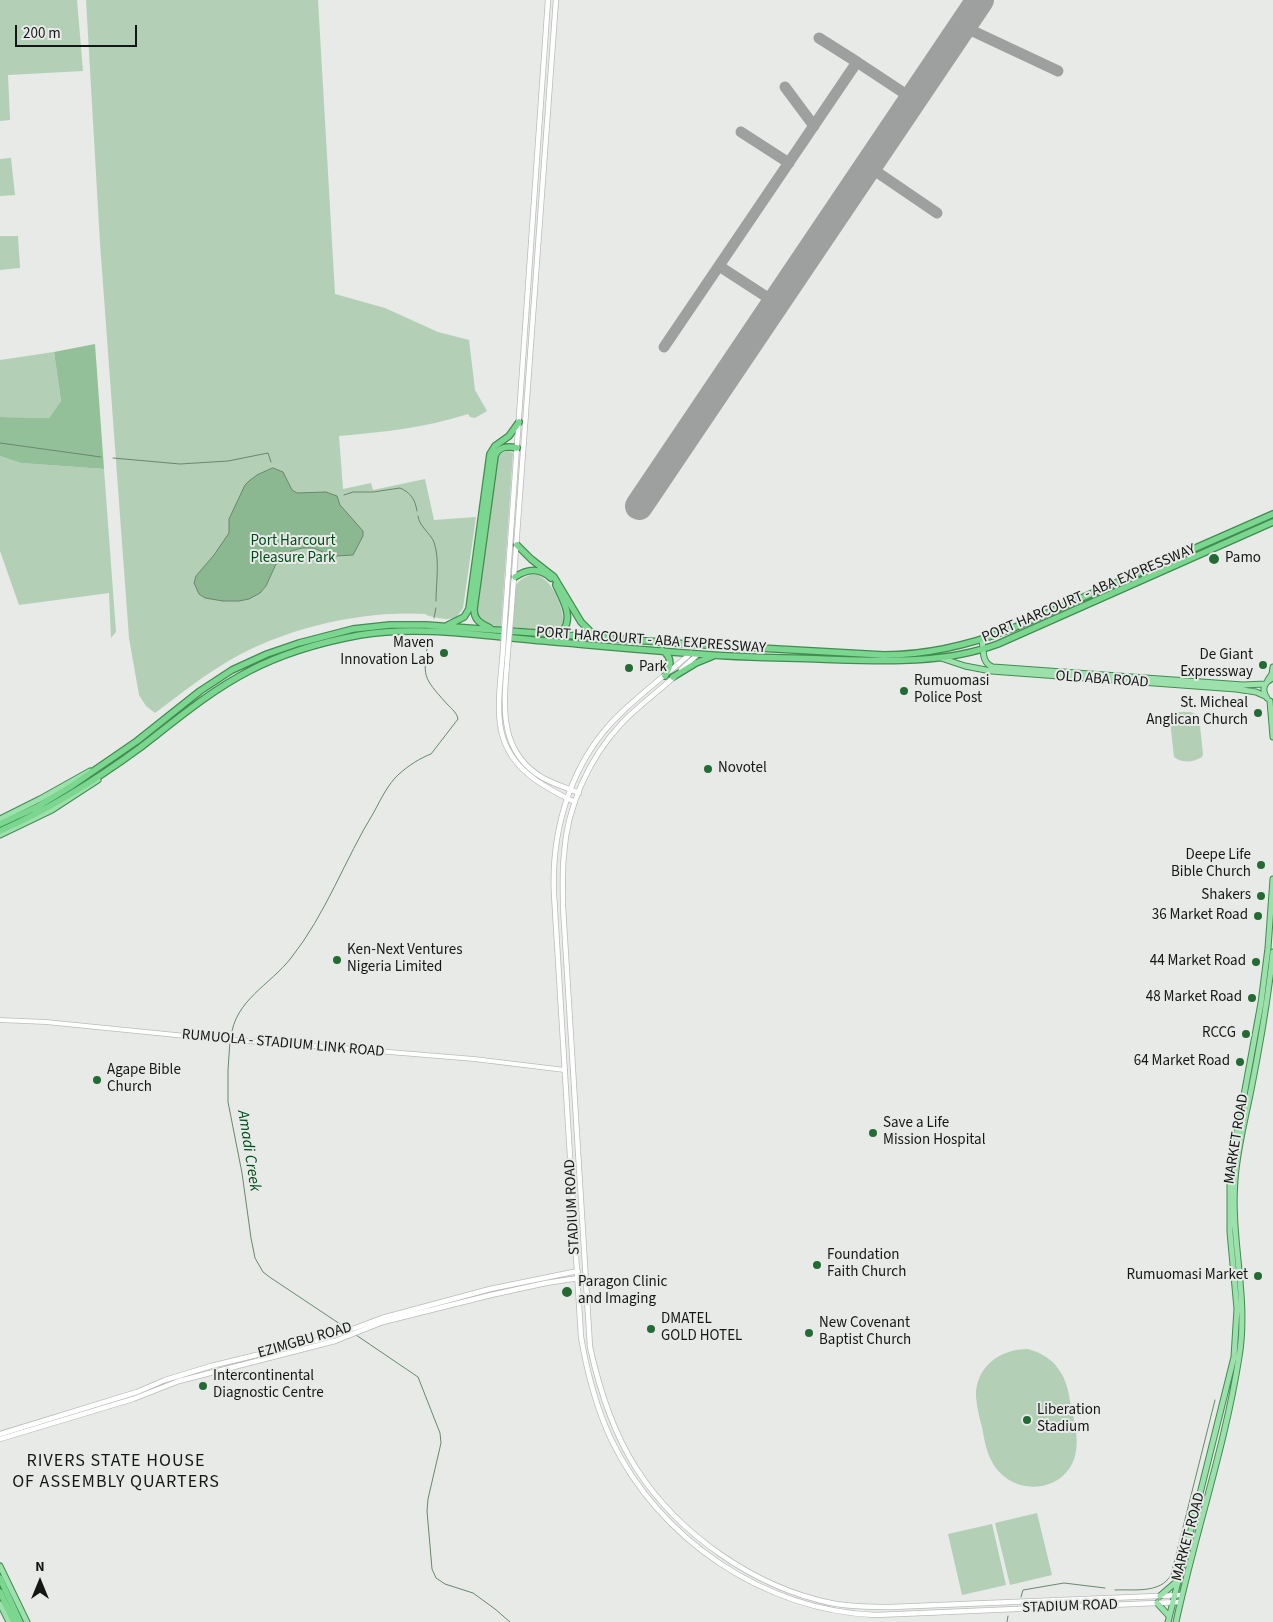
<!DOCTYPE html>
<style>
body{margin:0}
#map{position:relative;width:1273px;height:1622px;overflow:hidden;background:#e7eae7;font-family:"Source Sans 3",sans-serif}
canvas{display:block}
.north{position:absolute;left:15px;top:1557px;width:50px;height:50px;-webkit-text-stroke:4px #e7eae7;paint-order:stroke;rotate:0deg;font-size:14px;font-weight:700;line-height:20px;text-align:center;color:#151716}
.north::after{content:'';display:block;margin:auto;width:18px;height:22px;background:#151716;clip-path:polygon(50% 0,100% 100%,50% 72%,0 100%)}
.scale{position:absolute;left:15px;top:25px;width:122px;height:22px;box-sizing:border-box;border:2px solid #151716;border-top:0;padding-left:6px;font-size:15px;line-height:18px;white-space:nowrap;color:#151716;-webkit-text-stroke:4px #e7eae7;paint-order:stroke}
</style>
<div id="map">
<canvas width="1273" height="1622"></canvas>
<div class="north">N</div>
<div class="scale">200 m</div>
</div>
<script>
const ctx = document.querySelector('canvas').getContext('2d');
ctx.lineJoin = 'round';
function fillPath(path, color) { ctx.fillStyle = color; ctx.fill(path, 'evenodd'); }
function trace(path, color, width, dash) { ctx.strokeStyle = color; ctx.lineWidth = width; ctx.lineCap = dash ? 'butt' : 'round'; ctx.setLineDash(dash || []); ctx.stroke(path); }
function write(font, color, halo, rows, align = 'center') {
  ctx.font = font + ' "Source Sans 3",sans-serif'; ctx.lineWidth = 4; ctx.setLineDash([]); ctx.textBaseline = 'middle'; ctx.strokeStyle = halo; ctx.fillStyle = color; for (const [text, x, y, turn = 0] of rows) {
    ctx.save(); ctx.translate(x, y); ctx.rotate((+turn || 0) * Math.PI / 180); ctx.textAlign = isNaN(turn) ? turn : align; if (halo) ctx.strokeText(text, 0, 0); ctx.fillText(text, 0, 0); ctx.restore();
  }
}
fillPath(new Path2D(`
 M0,0H77L83,71L8,75L10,120L0,121Z
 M86,0H318L335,294L385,308L438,332L469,340L475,390L487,411L475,418L470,417L468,414C425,428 384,432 339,436L343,489L371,483L373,490L425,479L434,520L476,517L463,608L457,617C447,621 437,618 426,615V614C362,610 285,628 230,660C203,676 179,695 155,713L146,706L139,695L129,638L100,243Z
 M11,158L15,195L0,196V159Z
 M0,236H18L20,268L0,270Z
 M54,352L61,401L49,418L0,417V360Z
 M508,451L513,453L501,627L487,624L477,618L476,607L496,460L502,453Z
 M0,456L22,463L104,469L116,632L111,638L109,593L19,605L0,551Z
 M533,574C551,575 565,609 563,624C551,634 528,628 513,627L515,587C519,579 525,577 533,574Z
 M1179,712H1190L1198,715L1199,717L1203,754L1202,757C1194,762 1183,764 1174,757L1170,721L1172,717Z
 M1028,1349C1042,1353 1054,1360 1061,1373C1067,1382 1069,1395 1071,1406C1077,1431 1084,1461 1059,1479C1035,1495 1003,1485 991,1460C986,1450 984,1438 982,1427C979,1417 977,1407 976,1397C975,1367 1000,1349 1028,1349Z
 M1037,1513L1052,1575L1010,1585L995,1523Z
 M992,1524L1006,1585L962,1595L948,1534Z`), '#b3cfb6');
fillPath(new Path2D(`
 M95,344L104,469L21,463L0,456V417L49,418L61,401L54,352Z`), '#93c099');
const water = new Path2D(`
 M273,468L283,472L292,490L297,493L326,492L337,496L340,505L363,531V536L353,555L336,556L325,553L314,548H302L291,551L283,561L276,564L266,586L260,593L249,599L239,601H223L205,598L199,594L194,583L196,576L214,555L229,533V519L245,485L249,481L257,475Z`);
fillPath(water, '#8bb891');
trace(water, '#68886c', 1);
trace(new Path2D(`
 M0,443L101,457
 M113,458L180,464L228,461L268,453L271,462
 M344,495L353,492H373L400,488C411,493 415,499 417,511
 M418,516C419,526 430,533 434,542C440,560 436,583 436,601
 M434,618L436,608
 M231,1037C235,1000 270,985 291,958C326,914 345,859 374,812C381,799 388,784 399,774C408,766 420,758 431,754L458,719C457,713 452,709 447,704C422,676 423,677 428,641
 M230,1041L228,1070V1102L242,1173L251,1238L255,1258L263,1272L271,1278L346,1328
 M356,1335L418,1377L440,1433L441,1443L428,1499L427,1511L432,1569L436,1578L445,1584L473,1593L495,1609L510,1622
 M1115,1590C1134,1589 1160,1594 1171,1575L1215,1400
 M1021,1597L1023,1590L1064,1583L1105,1588
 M1007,1622L1008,1616`), '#68886c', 1);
trace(new Path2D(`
 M962,26L1058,71
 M819,38L857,62
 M785,87L814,126
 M741,132L789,163
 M868,166L937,213
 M719,266L776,303
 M664,347L857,62L913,99`), '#9da09e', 11);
trace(new Path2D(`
 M639,506L980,0`), '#9da09e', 28);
const tertiary = new Path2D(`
 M0,1020L46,1022L206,1038L341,1048L474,1059L565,1070`);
const secondary = new Path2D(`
 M505,617L548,0
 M511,617L556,0
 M503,649C499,707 486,751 545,786C555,792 564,797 575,802
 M508,650C505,698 494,749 543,778C554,784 567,788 579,793
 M691,653C668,673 643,692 621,713C572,759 551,828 554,894L581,1337C587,1372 596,1407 611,1439C659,1540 765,1611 876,1615L1180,1602
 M681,670L698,654
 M675,676C658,692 638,706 621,724C589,758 567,807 564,854C562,872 563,890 563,907L590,1347C599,1388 613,1432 636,1468C678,1534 754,1587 831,1603C851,1607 871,1607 891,1607L1182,1595
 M0,1434L137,1392L165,1380L211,1366L331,1337L382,1318L490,1289L578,1271
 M0,1439L133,1399L179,1381L335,1341L383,1322L491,1295L546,1283L585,1277`);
const primary = new Path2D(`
 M982,640C984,650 981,663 993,667L1243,685L1265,684
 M941,658L965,666L991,671L1236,689L1256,692L1265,696
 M1268,680L1272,674L1273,667
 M1267,698C1261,690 1264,682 1273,678
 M1270,701L1273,737
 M0,819L40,799L90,771
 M0,835L52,810L98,780
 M0,1566L27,1622
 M1160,1596L1175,1583
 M1157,1603L1169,1616
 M0,1604L9,1622
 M1168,1622L1234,1357L1237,1309L1230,1232V1171L1261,1003L1268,948L1273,879
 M1176,1622C1195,1533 1225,1447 1239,1357C1249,1298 1230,1239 1235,1180C1237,1150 1245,1120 1251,1090C1260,1045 1268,999 1273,952`);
const trunk = new Path2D(`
 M517,545L531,559L554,577L581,622L596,637
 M515,577C527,569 539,567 551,578
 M556,585C562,598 573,616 564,629L557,633
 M448,625L464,617L469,609L490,454L495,446L509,436L519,422
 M490,628C480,623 474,620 474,609L495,456C499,446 508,446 517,448
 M662,650C673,658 671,666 665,676
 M673,677L696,663L713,656
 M0,824L37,807L70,787L137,741L200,691L232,670L267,654L299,643L353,629L390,625H426L688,644L884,655C928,655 969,645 1011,629L1273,514
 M0,831C50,809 96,780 141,747C176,720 210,691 249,671C283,653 322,642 360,635C420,625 484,636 545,641C613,647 682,654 751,657C774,658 797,658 820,659C879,661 941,665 998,644L1273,522
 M0,1578L20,1622
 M0,1592L14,1622`);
trace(tertiary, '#b9bcb9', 5.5);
trace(secondary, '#b9bcb9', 6);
trace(primary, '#428c52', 7);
trace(trunk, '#428c52', 8);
trace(tertiary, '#fff', 4);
trace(secondary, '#fff', 4.5);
trace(primary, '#9ce0ab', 5);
trace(trunk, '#7bd68f', 5.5);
const secondaryBridge = new Path2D(`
 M503,649L505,617
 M508,650L511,617`);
trace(secondaryBridge, '#b9bcb9', 6, []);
trace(secondaryBridge, '#fff', 4.5);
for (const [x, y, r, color] of [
 [1214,559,6,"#246a35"],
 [444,653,5,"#246a35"],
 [1263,665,5,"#246a35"],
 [629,668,5,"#246a35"],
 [904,691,5,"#246a35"],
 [1258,713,5,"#246a35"],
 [708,769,5,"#246a35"],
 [1261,865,5,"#246a35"],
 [1261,896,5,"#246a35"],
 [1258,916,5,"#246a35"],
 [337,960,5,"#246a35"],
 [1256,962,5,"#246a35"],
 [1252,998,5,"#246a35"],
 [1246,1034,5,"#246a35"],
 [1240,1062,5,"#246a35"],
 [97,1080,5,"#246a35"],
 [873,1133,5,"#246a35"],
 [817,1265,5,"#246a35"],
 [1258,1276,5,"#246a35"],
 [567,1292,6,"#246a35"],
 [651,1329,5,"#246a35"],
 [809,1333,5,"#246a35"],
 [203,1386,5,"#246a35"],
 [1027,1420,5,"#246a35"]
]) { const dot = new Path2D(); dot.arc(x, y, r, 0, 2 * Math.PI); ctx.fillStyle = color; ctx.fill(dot); trace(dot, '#e7eae7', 2); }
write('15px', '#004b1a', '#e7eae7', [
 ["Port Harcourt",293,542],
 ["Pleasure Park",293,559]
]);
write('15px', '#151716', '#e7eae7', [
 ["Pamo",1225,559],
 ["Maven",434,644,"right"],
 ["Innovation Lab",434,661,"right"],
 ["De Giant",1253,656,"right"],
 ["Expressway",1253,673,"right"],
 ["Park",639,668],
 ["Rumuomasi",914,682],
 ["Police Post",914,699],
 ["St. Micheal",1248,704,"right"],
 ["Anglican Church",1248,721,"right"],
 ["Novotel",718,769],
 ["Deepe Life",1251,856,"right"],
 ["Bible Church",1251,873,"right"],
 ["Shakers",1251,896,"right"],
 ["36 Market Road",1248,916,"right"],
 ["Ken-Next Ventures",347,951],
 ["Nigeria Limited",347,968],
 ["44 Market Road",1246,962,"right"],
 ["48 Market Road",1242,998,"right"],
 ["RCCG",1236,1034,"right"],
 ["64 Market Road",1230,1062,"right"],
 ["Agape Bible",107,1071],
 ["Church",107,1088],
 ["Save a Life",883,1124],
 ["Mission Hospital",883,1141],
 ["Foundation",827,1256],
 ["Faith Church",827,1273],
 ["Rumuomasi Market",1248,1276,"right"],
 ["Paragon Clinic",578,1283],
 ["and Imaging",578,1300],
 ["DMATEL",661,1320],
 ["GOLD HOTEL",661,1337],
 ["New Covenant",819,1324],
 ["Baptist Church",819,1341],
 ["Intercontinental",213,1377],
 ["Diagnostic Centre",213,1394],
 ["Liberation",1037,1411],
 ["Stadium",1037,1428]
], 'left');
write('15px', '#151716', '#e7eae7', [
 ["PORT HARCOURT - ABA EXPRESSWAY",1089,594,-23],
 ["PORT HARCOURT - ABA EXPRESSWAY",651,641,4],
 ["OLD ABA ROAD",1102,680,4],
 ["RUMUOLA - STADIUM LINK ROAD",283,1044,5],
 ["MARKET ROAD",1237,1139,-81],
 ["STADIUM ROAD",573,1207,-93],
 ["EZIMGBU ROAD",305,1341,-16],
 ["MARKET ROAD",1189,1537,-75],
 ["STADIUM ROAD",1070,1607,-2]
]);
write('italic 16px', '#014c1c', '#e7eae7', [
 ["Amadi Creek",248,1151,81]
]);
ctx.letterSpacing = '1px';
write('18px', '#151716', '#e7eae7', [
 ["RIVERS STATE HOUSE",116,1462],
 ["OF ASSEMBLY QUARTERS",116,1483]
]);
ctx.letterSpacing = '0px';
</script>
